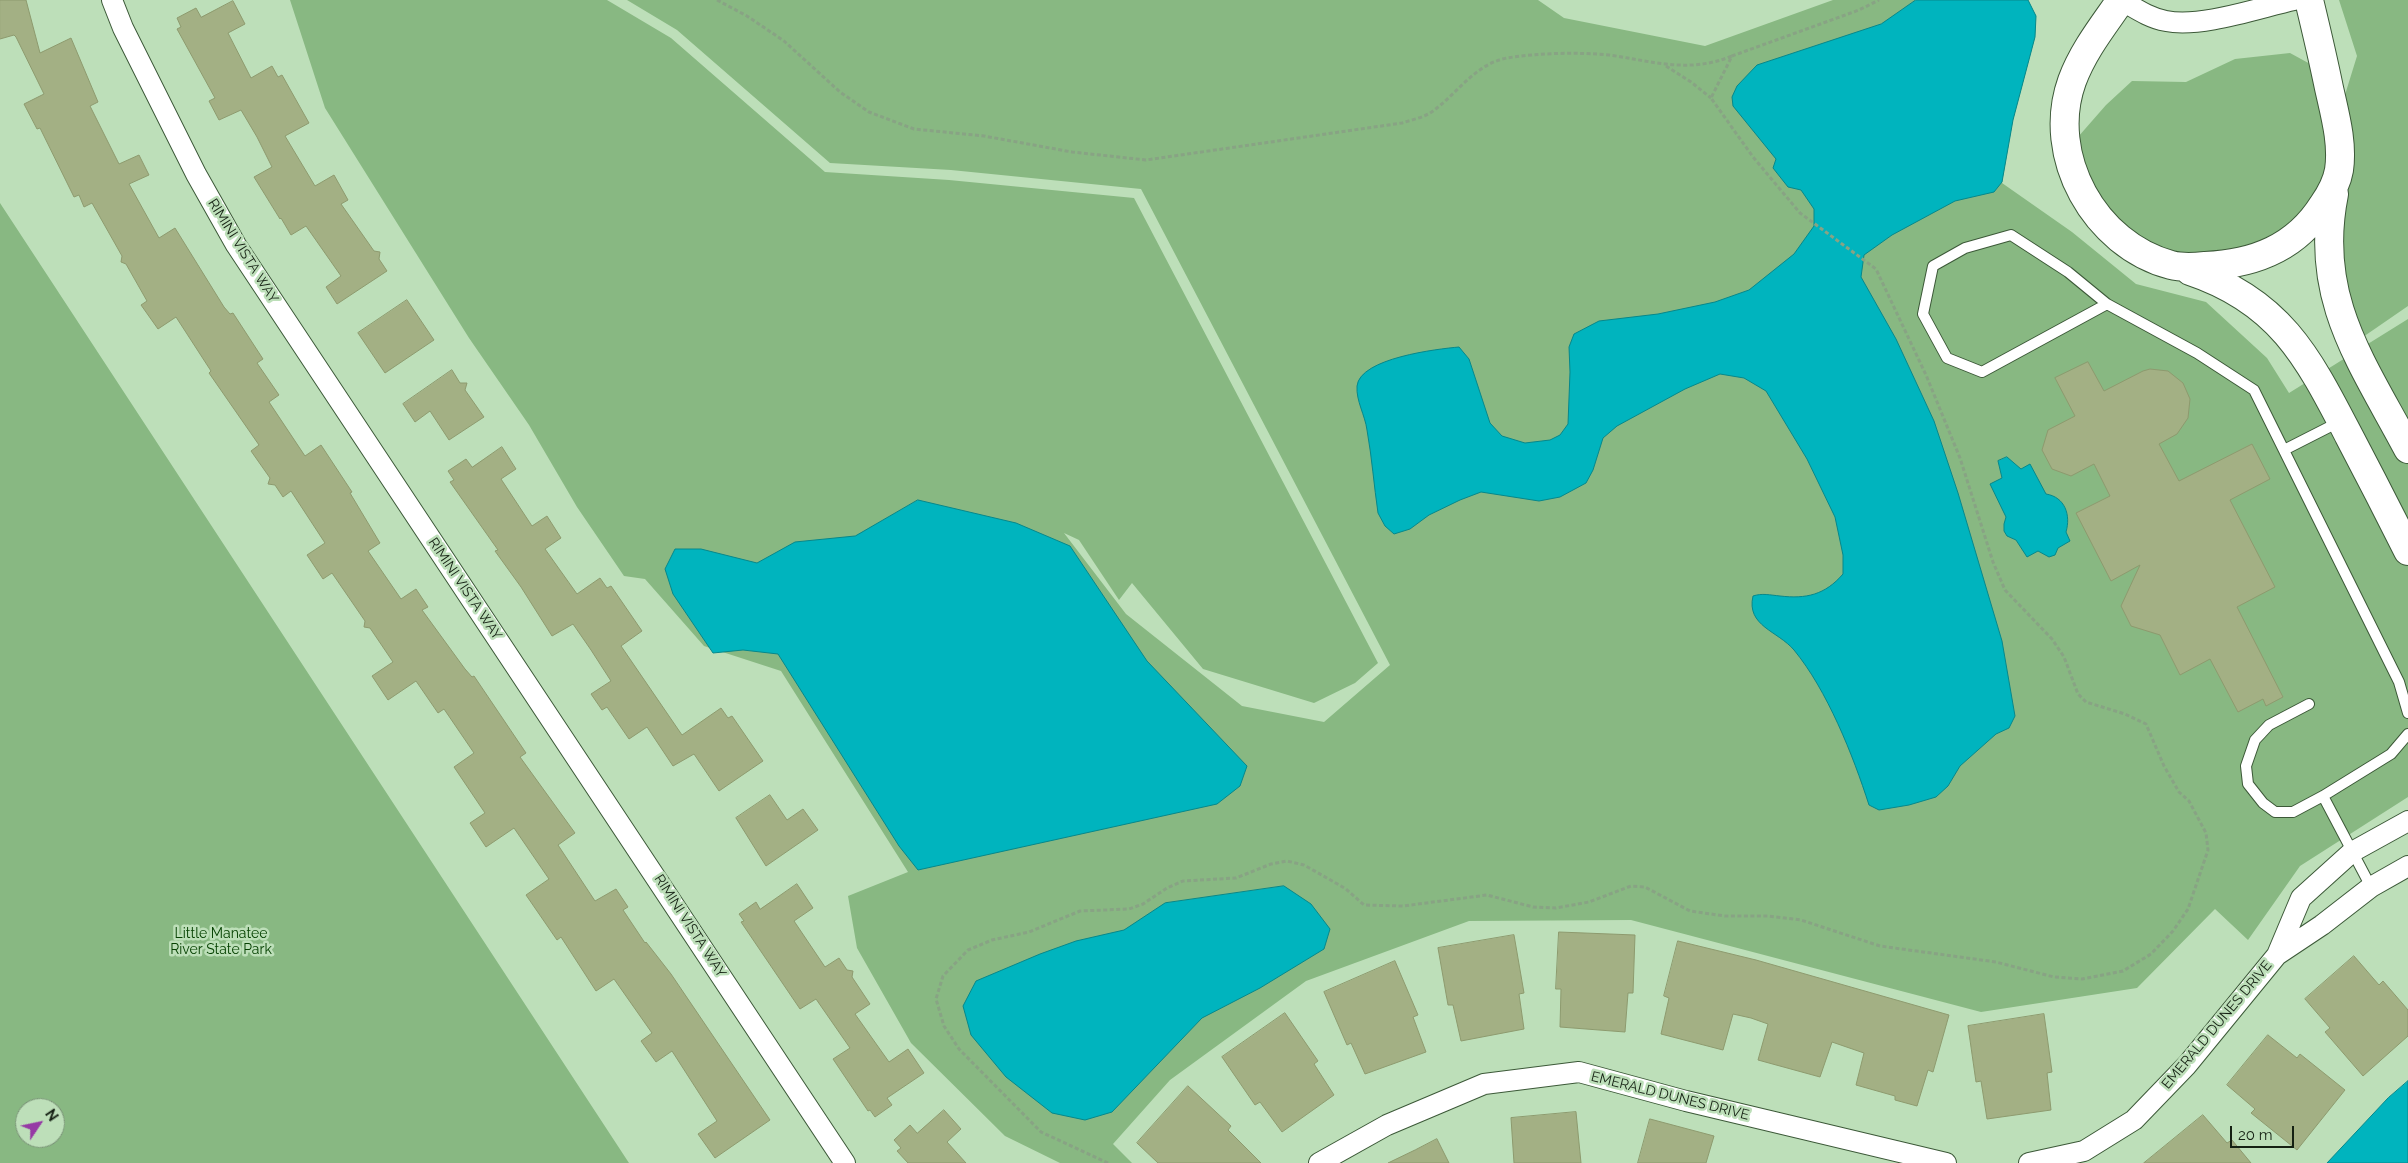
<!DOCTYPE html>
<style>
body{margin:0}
#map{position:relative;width:2408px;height:1163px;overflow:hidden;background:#bddfb9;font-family:Raleway,sans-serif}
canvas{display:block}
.north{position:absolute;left:15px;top:1098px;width:50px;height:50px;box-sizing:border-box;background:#bddfb9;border:1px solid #7a9377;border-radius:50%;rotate:56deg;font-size:14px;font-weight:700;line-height:20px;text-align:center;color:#152113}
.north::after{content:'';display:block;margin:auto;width:18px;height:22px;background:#963aa5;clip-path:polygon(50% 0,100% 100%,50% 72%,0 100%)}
.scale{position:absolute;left:2230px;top:1126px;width:64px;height:22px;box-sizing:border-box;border:2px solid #152113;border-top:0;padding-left:6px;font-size:15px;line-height:18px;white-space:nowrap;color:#152113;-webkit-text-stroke:4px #bddfb9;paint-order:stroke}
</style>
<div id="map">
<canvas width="2408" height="1163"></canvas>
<div class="north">N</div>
<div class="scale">20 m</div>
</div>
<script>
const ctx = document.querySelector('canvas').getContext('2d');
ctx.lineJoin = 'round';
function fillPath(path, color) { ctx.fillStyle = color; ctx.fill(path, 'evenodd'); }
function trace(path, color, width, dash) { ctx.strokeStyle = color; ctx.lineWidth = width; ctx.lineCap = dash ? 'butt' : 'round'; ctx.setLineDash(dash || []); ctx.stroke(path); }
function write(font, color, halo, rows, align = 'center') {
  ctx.font = font + ' Raleway,sans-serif'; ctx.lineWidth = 5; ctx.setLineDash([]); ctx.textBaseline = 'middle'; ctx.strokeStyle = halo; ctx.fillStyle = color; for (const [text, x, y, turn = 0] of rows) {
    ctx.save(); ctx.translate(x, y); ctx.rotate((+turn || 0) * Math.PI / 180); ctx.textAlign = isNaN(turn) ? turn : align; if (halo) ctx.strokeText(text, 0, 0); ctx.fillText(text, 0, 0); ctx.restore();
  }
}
fillPath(new Path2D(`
 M290,0H607L671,38L825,172L949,180L1134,198L1378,663L1355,683L1314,703L1203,669L1132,583L1119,600L1079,540L1064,533L1126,614L1242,706L1324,722L1390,665L1141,189L951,170L830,163L677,30L627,0H1538L1564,18L1705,46L1833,0H2028L2036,16L2035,37L2013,120L2002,183L2072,232L2136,284L2206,302L2267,358L2289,393L2408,319V797L2300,866L2248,940L2215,909L2137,988L1981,1012L1631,920L1469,921L1306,981L1170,1080L1113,1144L1132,1163H1060L1005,1136L911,1043L857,948L848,896L908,872L781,671L704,646L645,579L624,576L577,507L529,425L469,338L325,108Z
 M2339,0H2408V306L2363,337L2343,280L2340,237L2354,148L2344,98L2357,56Z
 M2290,53L2312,65L2325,127L2327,171L2317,194L2281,234L2232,253L2178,255L2155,247L2120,223L2091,185L2085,168L2078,137L2106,105L2132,81L2186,82L2235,59Z
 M0,203L629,1163H0ZM25,1108H55V1138H25Z`), '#88b882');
const water = new Path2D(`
 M1916,0H2028L2036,16L2035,37L2013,120L2002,182L1994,192L1955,201L1892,235L1864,255L1861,277L1896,339L1934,421L1958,493L2002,641L2015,716L2009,728L1996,734L1960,766L1948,786L1936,797L1909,805L1879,810L1869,805C1853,755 1827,690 1794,650C1778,631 1746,626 1753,596C1762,593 1770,595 1780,596C1806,599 1825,595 1843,574V555L1835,517L1807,459L1766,391L1744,378L1720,374L1685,389L1617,426L1603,438L1593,470L1586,483L1560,497L1539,501L1481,492L1460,500L1429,515L1410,529L1394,534L1385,526L1378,513C1374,486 1372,458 1367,430C1365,415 1356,401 1357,386C1360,358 1437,349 1459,347L1469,359L1490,423L1502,436L1525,443L1550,440L1560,435L1568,424L1570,372L1569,347L1574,334L1599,321L1658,314L1715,302L1749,290L1794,254L1814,226V209L1801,190L1788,187L1773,168L1776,159L1733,106L1732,97L1737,86L1757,65L1881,24Z
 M2007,457L2021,469L2030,464L2046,494C2065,497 2071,515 2066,532L2070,541L2058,548L2055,555L2049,557L2038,551L2027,557L2016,540L2007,536L2004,531V524L2006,517L1990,484L2002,478L1998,461Z
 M918,500L1016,523L1070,546L1147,661L1247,766L1240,786L1217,804L918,870L899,846L778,654L743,650L713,653L673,594L665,569L675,549H701L757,563L795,542L855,536Z
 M1284,886L1311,904L1330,929L1324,949L1260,988L1202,1018L1112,1112L1085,1120L1052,1113L1006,1077L971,1035L963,1006L976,981L1040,954L1076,941L1124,930L1165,903Z
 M2408,1081V1163H2327L2388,1098Z`);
fillPath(water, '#00b4be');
trace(water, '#06888b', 1);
const building = new Path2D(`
 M0,0H26L40,53L71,38L98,102L90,106L119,164L139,155L149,175L129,184L159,238L175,228L224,307L230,314L233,313L263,359L257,363L279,395L269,402L305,456L321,445L352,492L350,493L380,543L368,551L401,599L416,589L428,607L422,610L465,669L472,677L474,676L526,753L520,757L575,833L558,845L595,901L616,889L628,907L623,910L645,943L646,942L671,974L770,1120L715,1158L698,1134L717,1121L672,1051L656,1062L641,1041L652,1033L614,979L596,991L561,937L557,940L526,895L549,879L514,828L486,847L470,823L485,813L454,767L474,753L444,709L438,713L416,681L388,700L372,676L393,662L370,628L364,627L365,621L332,573L323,579L307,555L325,543L291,491L283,497L275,485L268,484L270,478L251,451L259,445L209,373L211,371L176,317L158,329L141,305L147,301L126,264L121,262L122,256L92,203L84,207L79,195L74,197L40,128L37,129L24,104L44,94L16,37L14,35L0,39Z
 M233,1L245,24L228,33L251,78L272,66L278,77L282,75L309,123L285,136L315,186L334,175L348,200L341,204L374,251L380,252L379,259L387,271L337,304L326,287L341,276L306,226L291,235L281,218L280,219L254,177L272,167L257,137L241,110L219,120L209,101L215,98L177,29L181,27L177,18L196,8L201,17Z
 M407,300L434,340L385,373L358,333Z
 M2088,362L2104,391L2143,371L2150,369L2168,371L2183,383L2190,399L2188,418L2177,434L2159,444L2179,481L2252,444L2270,479L2230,500L2275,587L2237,607L2283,697L2266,706L2263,699L2238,712L2210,659L2180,675L2160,635L2131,626L2121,606L2140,565L2111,581L2076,513L2110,496L2094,464L2071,476L2052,469L2042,450L2048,430L2075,416L2055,378Z
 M452,370L460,383H467L465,390L484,417L449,440L430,411L415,422L403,404Z
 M502,447L516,469L501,479L532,526L547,516L561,538L545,549L577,594L600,578L607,588L611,586L642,631L621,646L682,735L721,708L728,718L732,716L763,761L719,791L694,754L673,766L647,727L629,739L607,707L602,710L591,694L611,681L591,650L573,624L552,636L521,587L495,551L498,550L450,482L454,480L448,471L466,459L472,467Z
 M770,795L787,820L803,809L818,830L766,866L736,818Z
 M797,884L813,908L794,921L825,967L839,958L847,970L853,971L852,977L870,1004L855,1014L889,1062L908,1049L924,1073L887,1098L892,1105L875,1117L870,1110L868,1111L833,1059L850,1048L816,999L800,1009L741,922L744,921L739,914L756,902L760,909Z
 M1559,932L1635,935L1633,993H1628L1625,1032L1560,1027L1561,989H1556Z
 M1514,935L1524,993L1519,994L1524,1029L1461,1041L1453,1005H1448L1438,948Z
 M1678,941L1756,960L1949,1015L1933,1072L1928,1070L1917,1106L1895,1100V1096L1856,1085L1864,1053L1832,1042L1820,1077L1758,1060L1768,1024L1751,1018L1733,1014L1723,1050L1661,1034L1669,998L1664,996Z
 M2354,956L2379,985L2383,981L2408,1010V1036L2363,1076L2325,1032L2330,1028L2305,999Z
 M1395,961L1418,1015L1413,1017L1426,1052L1365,1074L1351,1043L1347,1045L1324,992Z
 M1285,1013L1318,1061L1314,1064L1334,1095L1282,1132L1260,1102L1255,1105L1222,1057Z
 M2044,1014L2052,1072L2047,1073L2051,1110L1987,1119L1981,1081L1976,1082L1968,1026Z
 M2268,1035L2297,1058L2300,1054L2345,1090L2297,1150L2251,1113L2255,1109L2227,1085Z
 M1188,1086L1231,1126L1228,1130L1261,1163H1158L1137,1143Z
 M944,1110L961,1129L947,1142L966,1163H908L897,1151L901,1148L894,1140L910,1125L917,1133Z
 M1576,1112L1581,1163H1514L1511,1118Z
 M2203,1115L2227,1143L2232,1140L2251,1163H2144Z
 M1650,1119L1714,1136L1706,1163H1638Z
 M1437,1139L1449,1163H1388L1415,1150Z`);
fillPath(building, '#a3b084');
trace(building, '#8d9a6e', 1);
const lane = new Path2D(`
 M2107,304L1982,372L1947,358L1923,314L1933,266L1965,248L2011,235L2068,272L2107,304L2197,353L2254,390L2399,682L2408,713
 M2284,450L2341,421
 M2309,704L2269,725L2255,740L2246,766L2248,784L2263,803L2275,812H2293L2323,796L2391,754L2408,734
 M2323,796L2371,887`);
const street = new Path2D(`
 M112,0L123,28L196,174L236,245L845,1163
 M2121,0C2135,8 2149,18 2166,21C2201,28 2258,8 2294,0
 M2277,955L2301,898L2352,852L2408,821
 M1319,1163L1387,1125L1484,1084L1579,1072L1686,1101L1946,1163
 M2029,1163L2084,1151L2134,1120L2187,1065L2277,955L2322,925L2371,887L2408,866`);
const secondary = new Path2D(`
 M2121,0C2103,26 2083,51 2072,81C2045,156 2095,245 2171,265C2182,268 2195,267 2205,266C2254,264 2296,248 2323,205C2330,195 2337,182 2339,170C2343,143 2335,115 2329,88C2323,59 2316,29 2309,0
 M2334,194C2313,298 2362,362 2408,449
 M2190,271C2280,301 2308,357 2349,436C2369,474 2389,513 2408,551`);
trace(lane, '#3c5938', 12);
trace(street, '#3c5938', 22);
trace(secondary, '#3c5938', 30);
trace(new Path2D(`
 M717,0L747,16L784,41L840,92L869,112L914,129L984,136L1072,152L1146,160L1402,123C1411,120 1422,118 1430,113C1456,96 1474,64 1507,58C1536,53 1579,52 1609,55C1652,61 1688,74 1732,56
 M1666,66L1691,82L1711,98
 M1108,1163L1041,1132L959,1049L944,1026L936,999L943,976L968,950L992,940L1029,932L1080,911L1129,909L1143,904L1167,888L1183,881L1236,878L1271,864L1287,861L1304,865L1327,878L1346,889L1364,905L1403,906L1487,895L1533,907L1556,908L1589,902L1631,886L1645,887L1690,911L1725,916H1768L1801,920L1880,946L1996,962L2054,977L2082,979L2123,971L2151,954L2173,931L2188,909L2208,850L2206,833L2189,801L2179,792L2164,766L2146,724L2125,714L2086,702L2078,694L2064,657L2052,639L2005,590L1993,562L1960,458L1926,375L1876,269L1800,213L1753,157L1711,98L1732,56L1859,10L1879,0`), '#88a384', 3, [4, 2.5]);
trace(lane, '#fff', 10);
trace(street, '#fff', 20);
trace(secondary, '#fff', 28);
write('14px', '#152113', '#bddfb9', [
 ["RIMINI VISTA WAY",243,251,58],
 ["RIMINI VISTA WAY",465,589,56],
 ["RIMINI VISTA WAY",690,926,57],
 ["EMERALD DUNES DRIVE",2217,1025,-50],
 ["EMERALD DUNES DRIVE",1670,1096,14]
]);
write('14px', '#054101', '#bddfb9', [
 ["Little Manatee",221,934],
 ["River State Park",221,950]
]);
</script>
